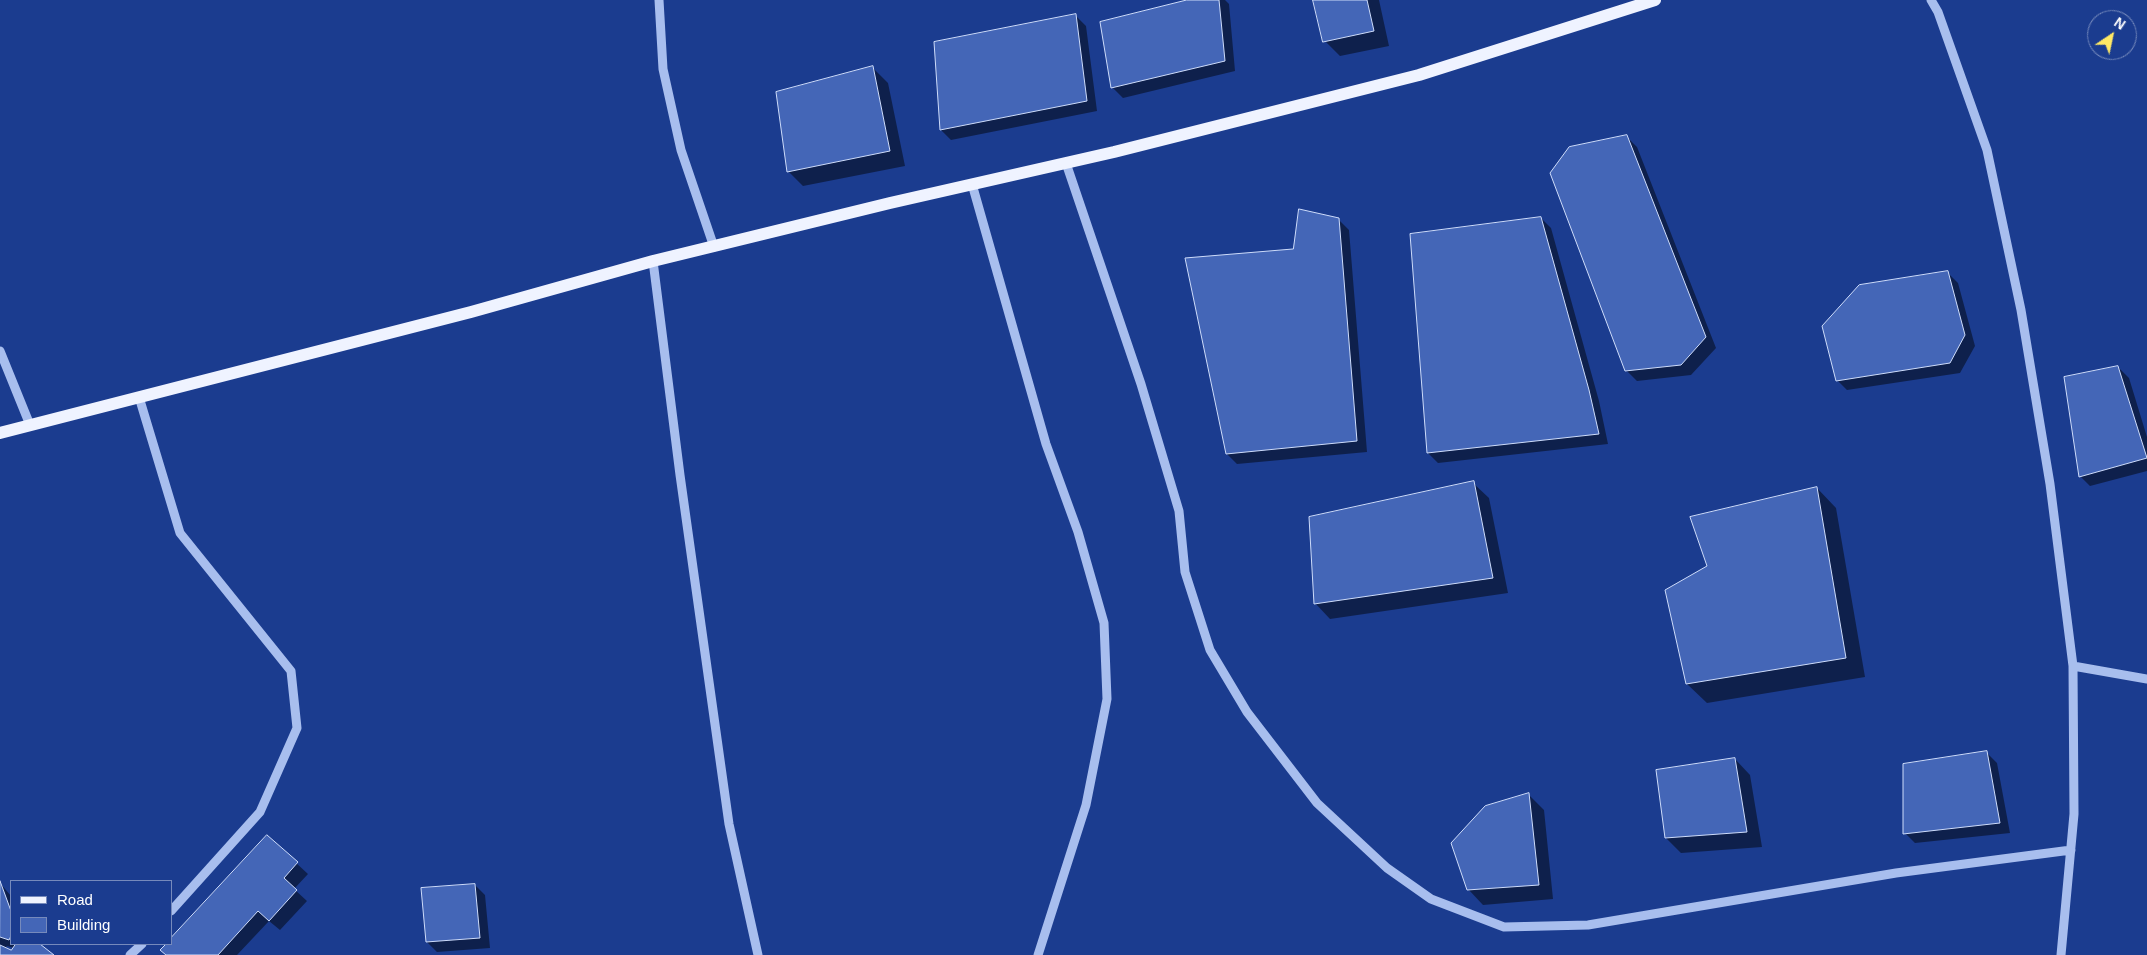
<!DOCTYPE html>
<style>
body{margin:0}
#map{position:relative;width:2147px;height:955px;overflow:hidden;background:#1b3c8f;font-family:Arial,sans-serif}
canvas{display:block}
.legend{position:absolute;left:10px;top:880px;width:162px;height:65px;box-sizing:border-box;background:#1b3c8f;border:1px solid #768abc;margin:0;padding:6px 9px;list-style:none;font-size:15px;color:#fff}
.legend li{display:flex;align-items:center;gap:10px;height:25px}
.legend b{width:25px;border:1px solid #768abc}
.north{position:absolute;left:2087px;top:10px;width:50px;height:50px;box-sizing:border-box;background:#1b3c8f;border:1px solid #768abc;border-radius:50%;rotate:34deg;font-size:14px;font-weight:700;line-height:20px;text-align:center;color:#fff}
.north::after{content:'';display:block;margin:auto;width:18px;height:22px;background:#ffe965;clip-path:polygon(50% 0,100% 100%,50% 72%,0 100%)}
</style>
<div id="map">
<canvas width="2147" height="955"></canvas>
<ul class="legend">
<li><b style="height:6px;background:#eff3ff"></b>Road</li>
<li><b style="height:14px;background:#4466b7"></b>Building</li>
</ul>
<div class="north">N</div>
</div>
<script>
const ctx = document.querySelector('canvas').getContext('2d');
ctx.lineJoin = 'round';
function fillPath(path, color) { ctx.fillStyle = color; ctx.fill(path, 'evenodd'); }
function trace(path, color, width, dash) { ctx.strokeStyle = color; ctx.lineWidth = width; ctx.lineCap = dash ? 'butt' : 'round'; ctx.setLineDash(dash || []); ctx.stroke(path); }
fillPath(new Path2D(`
 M1192,0H1225L1229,4L1235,71L1123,98L1112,87Z
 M1314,0H1379L1389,46L1340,56L1325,41Z
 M1076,16L1086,26L1097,111L951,140L941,130Z
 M873,68L888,83L905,166L803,186L788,171Z
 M1626,136L1637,147L1716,348L1691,375L1637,381L1626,370Z
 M1541,218L1551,228L1599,401L1608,444L1438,463L1428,453Z
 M1338,219L1349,230L1367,452L1237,464L1227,454L1294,250Z
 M1947,272L1958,283L1975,346L1960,373L1847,390L1837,380Z
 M2118,367L2129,378L2147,437V471L2090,486L2080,476Z
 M1473,483L1489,498L1508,593L1330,619L1315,603Z
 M1817,488L1836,508L1865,677L1707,703L1687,684L1708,567Z
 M1986,752L1997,763L2010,833L1915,843L1905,833Z
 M1735,759L1750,775L1762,847L1681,853L1666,838Z
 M1529,795L1544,810L1553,899L1483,905L1468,889Z
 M267,836L308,874L294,889L307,901L280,930L269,921L237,955H167L162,950L168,944H171Z
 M0,883L11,896V944H38L52,955H0ZM7,946L14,948L11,951L5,948Z
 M475,885L485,895L490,948L437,952L427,942Z`), '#0007');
const building = new Path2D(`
 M1187,0H1219L1225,61L1111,88L1100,22Z
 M1313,0H1367L1374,31L1323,42Z
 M1076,14L1087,101L940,130L934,42Z
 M873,66L890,151L787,172L776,92Z
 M1627,135L1706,337L1681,365L1625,371L1550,173L1569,147Z
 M1299,209L1339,218L1357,441L1226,454L1185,258L1293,249Z
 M1541,217L1589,390L1599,434L1427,453L1410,234Z
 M1948,271L1965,335L1950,363L1836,381L1822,326L1859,285Z
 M2118,366L2147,458L2079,477L2064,377Z
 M1474,481L1493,578L1314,604L1309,517Z
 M1817,487L1846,658L1686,684L1665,590L1707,566L1690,517Z
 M1987,751L2000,823L1903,834V764Z
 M1735,758L1747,832L1665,838L1656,770Z
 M1529,793L1539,885L1467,890L1451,843L1485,806Z
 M267,835L298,862L284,878L297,890L269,921L258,911L218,955H166L160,950L166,944H171V938Z
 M0,881L11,911V936L9,940L0,937Z
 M475,884L480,938L426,942L421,888Z
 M16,944H40L54,955H0V945L11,950Z`);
fillPath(building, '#4466b7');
trace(building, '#cedcfa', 1);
trace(new Path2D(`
 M659,0L663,69L681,150L714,247
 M1931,0L1938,12L1987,150L2021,310L2050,484L2073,666L2074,814L2061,955
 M1066,163L1141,384L1179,511L1185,572L1210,650L1247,712L1317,803L1387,868L1431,899L1504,927L1588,925L1896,873L2071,850
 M972,184L1046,444L1078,532L1104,623L1107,699L1086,805L1038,955
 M653,261L680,475L729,824L758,955
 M0,351L30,425
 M139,397L180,533L291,671L297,728L260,812L171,911
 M2073,666L2147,679
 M130,955L142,944`), '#a8beee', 9);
trace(new Path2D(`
 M0,433L471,312L653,261L890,203L1114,152L1419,75L1655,0`), '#eff3ff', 12);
</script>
